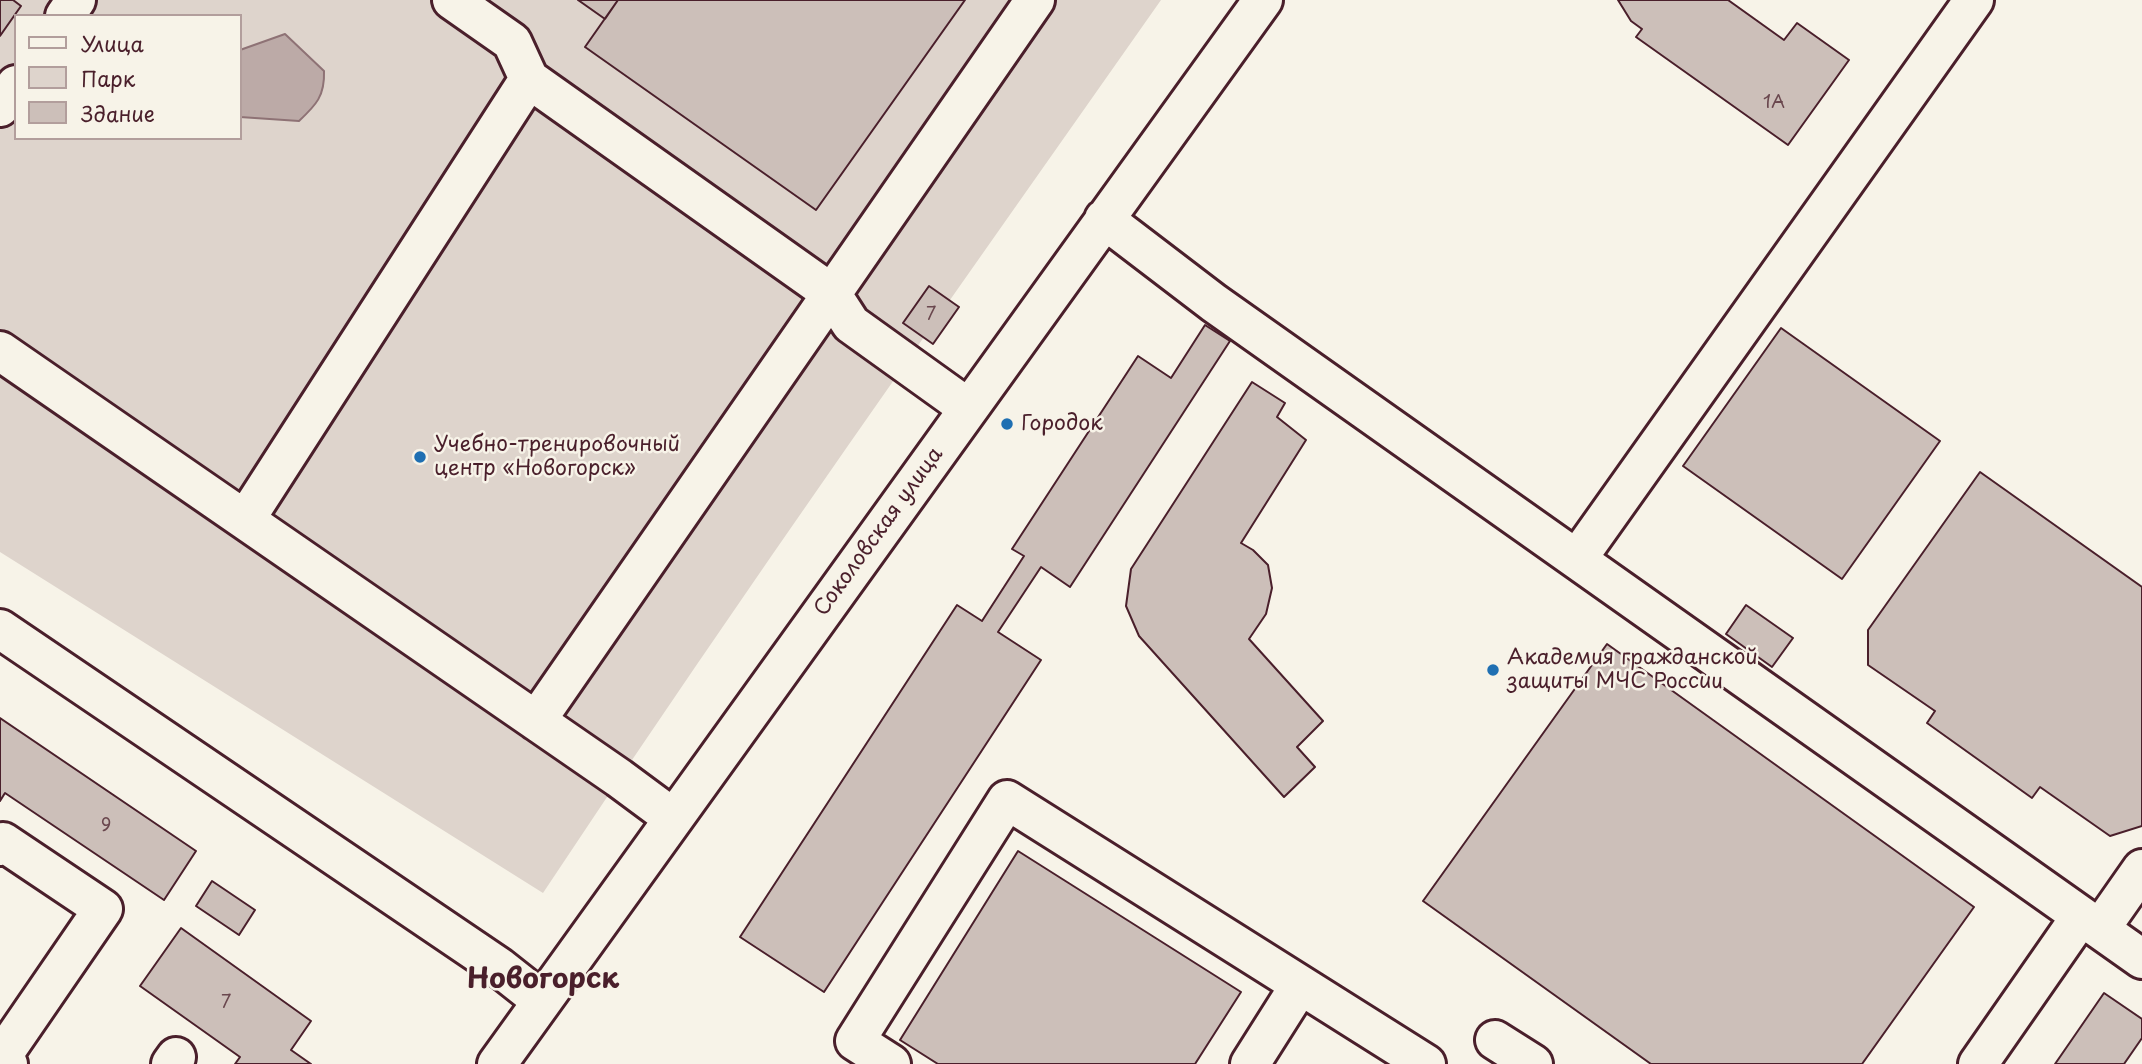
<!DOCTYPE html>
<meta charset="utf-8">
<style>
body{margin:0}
#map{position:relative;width:2142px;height:1064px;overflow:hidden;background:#f7f3e8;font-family:"Playpen Sans",sans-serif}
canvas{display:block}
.legend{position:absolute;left:14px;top:14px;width:228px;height:126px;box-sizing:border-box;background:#f7f3e8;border:2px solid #b29e9c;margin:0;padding:9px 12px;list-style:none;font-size:21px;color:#4a1f2b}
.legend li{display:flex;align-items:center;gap:14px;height:35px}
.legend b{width:35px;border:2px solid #b29e9c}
</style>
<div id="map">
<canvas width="2142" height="1064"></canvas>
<ul class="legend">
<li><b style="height:9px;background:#f7f3e8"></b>Улица</li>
<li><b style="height:19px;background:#ded4cc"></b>Парк</li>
<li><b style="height:19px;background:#ccbfb9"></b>Здание</li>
</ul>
</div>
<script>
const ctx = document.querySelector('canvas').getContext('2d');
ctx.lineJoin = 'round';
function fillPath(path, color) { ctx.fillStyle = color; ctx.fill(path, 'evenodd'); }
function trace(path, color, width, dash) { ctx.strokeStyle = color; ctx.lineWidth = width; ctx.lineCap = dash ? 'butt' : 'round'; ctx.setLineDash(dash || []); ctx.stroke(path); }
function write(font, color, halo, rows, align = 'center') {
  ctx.font = font + ' "Playpen Sans",sans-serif'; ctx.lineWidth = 5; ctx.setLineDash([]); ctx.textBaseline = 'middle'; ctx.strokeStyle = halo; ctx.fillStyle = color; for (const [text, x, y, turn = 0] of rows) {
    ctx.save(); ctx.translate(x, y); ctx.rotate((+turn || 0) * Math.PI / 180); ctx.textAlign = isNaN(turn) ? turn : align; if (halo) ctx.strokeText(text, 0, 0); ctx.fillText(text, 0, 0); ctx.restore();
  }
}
fillPath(new Path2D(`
 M0,0H1161C953,296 743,591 543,893L0,552ZM16,16H240V138H16Z`), '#ded4cc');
const water = new Path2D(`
 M285,34L324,71C325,96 316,105 299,121L240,117V50Z`);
fillPath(water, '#bcaaa7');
trace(water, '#8e7275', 2);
const building = new Path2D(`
 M0,0H13L21,6L0,36Z
 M578,0H618L605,19Z
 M618,0H965L816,210L585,47Z
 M1618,0H1728L1784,40L1797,23L1849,60L1788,145L1636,37L1642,29L1631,21Z
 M929,286L959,307L933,344L903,323Z
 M1205,325L1230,341L1070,587L1041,567L998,632L1041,660L824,992L740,937L957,605L982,621L1024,556L1012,549L1138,356L1171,378Z
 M1781,328L1940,441L1842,579L1683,466Z
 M1252,382L1285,403L1277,417L1306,440L1241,543L1253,550L1268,565L1272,588L1266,614L1249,639L1323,721L1297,747L1315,767L1284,797L1139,636L1126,606L1131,569Z
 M1980,472L2142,587V826L2110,836L2040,787L2032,798L1927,723L1935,711L1868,665V630Z
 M1746,605L1793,638L1772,667L1726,634Z
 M1607,644L1974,907L1862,1064H1651L1423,901Z
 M0,718L196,851L164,900L5,793L0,801Z
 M1018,851L1241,992L1195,1064H938L900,1040Z
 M212,881L255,910L239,935L196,906Z
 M181,928L311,1021L291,1050L311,1064H235L240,1057L140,986Z
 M2104,993L2142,1019V1038L2124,1064H2055Z`);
fillPath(building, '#ccbfb9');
trace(building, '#4a1f2b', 2);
const minor = new Path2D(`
 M452,0L512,42L529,79L831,293L851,324L968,408
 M65,16L76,0
 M0,107L16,85
 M1104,219L1214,303L2142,959
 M0,351L619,778L673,818
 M245,520L529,79
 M1577,559L1974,0
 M0,629L499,967L542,1001
 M536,721L1035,0
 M0,846L3,842L103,909L0,1059L8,1064
 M2100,929L2142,869
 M1495,1040L1533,1064
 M171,1064L176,1057
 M497,1064L1263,0
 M891,1064L855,1041L1007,800L1426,1064
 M1250,1064L1300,985
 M1978,1064L2081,916`);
trace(minor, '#4a1f2b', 44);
trace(minor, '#f7f3e8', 38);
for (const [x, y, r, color] of [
 [1007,424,7,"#1f6fb2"],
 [420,457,7,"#1f6fb2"],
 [1493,670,7,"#1f6fb2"]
]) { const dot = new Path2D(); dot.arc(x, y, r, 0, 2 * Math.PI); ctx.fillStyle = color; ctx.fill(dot); trace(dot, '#f7f3e8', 2.5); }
write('18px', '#6a474e', null, [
 ["1А",1774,103],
 ["7",931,315],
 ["9",106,826],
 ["7",226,1003]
]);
write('21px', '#4a1f2b', '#f7f3e8', [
 ["Городок",1021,424],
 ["Учебно-тренировочный",434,445],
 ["центр «Новогорск»",434,469],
 ["Академия гражданской",1507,658],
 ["защиты МЧС России",1507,682]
], 'left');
write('21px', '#4a1f2b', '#f7f3e8', [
 ["Соколовская улица",879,532,-54]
]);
write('bold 28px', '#4a1f2b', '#f7f3e8', [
 ["Новогорск",543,980]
]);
</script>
